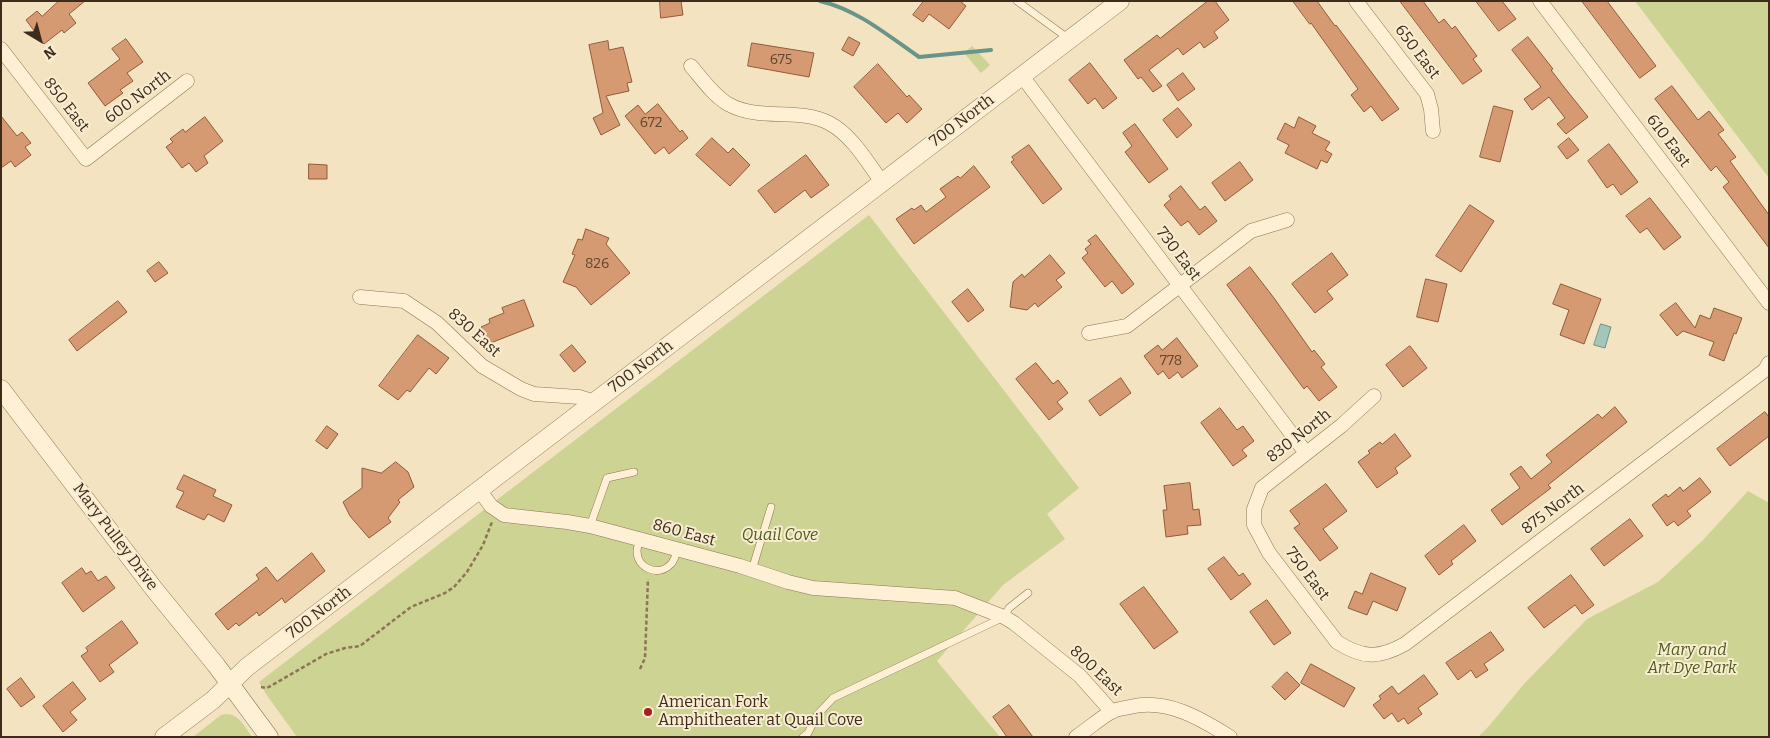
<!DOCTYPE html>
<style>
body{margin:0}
#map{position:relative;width:1770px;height:738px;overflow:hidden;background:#f3e3c0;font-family:Bitter,serif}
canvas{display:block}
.frame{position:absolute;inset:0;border:2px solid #3d2b1c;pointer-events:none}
.north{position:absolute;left:15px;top:15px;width:50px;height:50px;-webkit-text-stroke:4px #f9edd1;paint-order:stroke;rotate:143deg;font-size:14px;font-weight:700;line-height:20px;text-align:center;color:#3d2b1c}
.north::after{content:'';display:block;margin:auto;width:18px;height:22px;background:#3d2b1c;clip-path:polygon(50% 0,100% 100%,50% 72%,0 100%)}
</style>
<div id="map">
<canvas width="1770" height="738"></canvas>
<div class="frame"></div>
<div class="north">N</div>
</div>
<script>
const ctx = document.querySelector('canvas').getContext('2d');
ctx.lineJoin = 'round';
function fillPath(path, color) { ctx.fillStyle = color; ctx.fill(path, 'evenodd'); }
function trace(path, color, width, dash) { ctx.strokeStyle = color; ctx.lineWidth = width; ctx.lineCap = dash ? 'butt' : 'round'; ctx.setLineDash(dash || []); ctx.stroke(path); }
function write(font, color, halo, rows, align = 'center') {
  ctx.font = font + ' Bitter,serif'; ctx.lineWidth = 4; ctx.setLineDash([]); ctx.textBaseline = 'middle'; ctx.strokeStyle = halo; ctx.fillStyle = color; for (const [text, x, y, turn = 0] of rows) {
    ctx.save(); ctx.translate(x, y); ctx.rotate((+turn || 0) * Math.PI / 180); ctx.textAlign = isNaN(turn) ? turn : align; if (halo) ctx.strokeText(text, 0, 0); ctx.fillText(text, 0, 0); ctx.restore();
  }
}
fillPath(new Path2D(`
 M1635,1H1769V178Z
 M972,46L990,65L981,73L964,53Z
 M869,215L1079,488L1047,514L1065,539L1003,585L937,661L1000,737H297L266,694L259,682Z
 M1748,491L1769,503V737H1478L1489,726L1524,684L1587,619L1658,582L1703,540Z
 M226,714C239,714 245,727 252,737H193L221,715Z`), '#ccd393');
const water = new Path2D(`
 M1601,324L1611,327L1605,348L1594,345Z`);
fillPath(water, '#a4c5ba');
trace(water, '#699489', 1);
trace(new Path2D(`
 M820,1C858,10 887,35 919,57L991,50`), '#699489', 4);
const building = new Path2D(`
 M59,1H85L69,14L76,23L64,33L62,30L44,44L26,20L37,11L42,16Z
 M660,1H681L683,15L661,18Z
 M924,1H960L966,6L949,29L929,14L923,22L913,15Z
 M1208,1H1215L1229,20L1214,32L1218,38L1204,48L1200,42L1183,55L1178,48L1149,70L1162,86L1153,92L1141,77L1138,79L1124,60L1157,35L1160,38Z
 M1293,1H1317L1335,26L1336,25L1399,109L1382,121L1371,106L1364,112L1351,95L1358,89L1311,23L1310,24Z
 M1400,1H1423L1439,23L1444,19L1452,29L1455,26L1477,56L1473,59L1482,71L1463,84Z
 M1476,1H1502L1516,19L1499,31Z
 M1582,1H1607L1656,66L1640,78Z
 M849,37L860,43L853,56L842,50Z
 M1528,37L1553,69L1551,70L1564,87L1588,117L1566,134L1557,124L1565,118L1549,97L1532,110L1524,99L1541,87L1512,50Z
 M126,39L143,62L127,73L133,81L120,90L123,93L105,106L88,83L120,59L112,49Z
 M608,41L609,50L623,47L632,82L627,83L629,91L606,96L620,125L601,135L593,118L603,113L589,45Z
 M752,43L814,53L809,77L748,66Z
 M1090,63L1117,98L1103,109L1095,98L1088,104L1069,80Z
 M878,64L907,97L909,95L922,109L907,123L898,113L886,123L854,87Z
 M1183,73L1195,89L1178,101L1167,85Z
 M1672,86L1698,120L1709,111L1724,130L1718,134L1736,157L1730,161L1769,215V248L1723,187L1729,182L1716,166L1711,171L1655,99Z
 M658,104L680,132L682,130L688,138L669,154L664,147L655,154L625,116L638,105L645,114Z
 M1494,106L1513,111L1500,162L1480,157Z
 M1178,108L1192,125L1177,138L1163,120Z
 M1,116L17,136L22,132L31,143L25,147L31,155L15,167L11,161L1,168Z
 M205,117L223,141L204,156L208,163L196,172L189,163L182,168L166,147L173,142L170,139L183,129L185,132Z
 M1299,117L1316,126L1312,133L1330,142L1325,150L1332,154L1327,163L1321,160L1317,169L1285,153L1289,145L1277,139L1285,123L1294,128Z
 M1135,124L1168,169L1149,183L1125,152L1132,146L1123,133Z
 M712,138L728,153L733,148L750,165L730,186L696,155Z
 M1569,138L1579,150L1567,159L1558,147Z
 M1609,144L1638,182L1621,195L1613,184L1607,188L1588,161Z
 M1029,145L1062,189L1043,204L1011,162L1014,160L1012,157Z
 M806,155L829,185L811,198L805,190L775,213L758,191Z
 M1240,162L1253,180L1225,201L1212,183Z
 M309,164L327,165V179H309Z
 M974,166L990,187L914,244L896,219L912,208L914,210L921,205L926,212L946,197L940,189L958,176L960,178Z
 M1181,186L1200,210L1205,206L1217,221L1199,235L1188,221L1181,226L1164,205L1171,199L1169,196Z
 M1650,198L1681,237L1664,250L1647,228L1640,233L1626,216Z
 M1470,205L1494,221L1461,272L1436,256Z
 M586,229L609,238L606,244L630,273L591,305L576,287L563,282L575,255L572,254L578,239L582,240Z
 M1096,235L1134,284L1122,294L1112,281L1105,287L1082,258L1088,253L1085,249L1091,244L1088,241Z
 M1332,253L1348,275L1327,291L1333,299L1315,313L1292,284Z
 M1050,255L1065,273L1056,280L1062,287L1038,307L1035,303L1027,310L1010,307L1013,282L1022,274L1024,277Z
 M159,262L168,273L155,282L147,271Z
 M1250,267L1274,298L1312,352L1314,350L1325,364L1321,367L1337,387L1319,401L1307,386L1304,389L1227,285Z
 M1426,279L1447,284L1438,322L1417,317Z
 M1561,284L1601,299L1584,344L1560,335L1569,310L1553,304Z
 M968,289L984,310L968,322L952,302Z
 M524,300L534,326L488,344L481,327L490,323L489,319L504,313L502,308Z
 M118,301L127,312L77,351L69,340Z
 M1676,303L1695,328L1700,315L1710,319L1714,308L1742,318L1736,334L1734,333L1724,361L1709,355L1714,342L1683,331L1677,336L1660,315Z
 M418,335L449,358L436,374L429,368L410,392L407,390L398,400L379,386Z
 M1177,338L1198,366L1182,378L1178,372L1169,379L1163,371L1158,375L1144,356L1158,345L1162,350Z
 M572,345L586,362L574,372L560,355Z
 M1410,346L1427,368L1403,387L1386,365Z
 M1036,363L1053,384L1058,380L1068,393L1057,402L1063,409L1049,420L1016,379Z
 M1121,378L1131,393L1100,416L1089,401Z
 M1615,407L1627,422L1548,485L1551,488L1502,525L1491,510L1520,488L1510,474L1521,466L1531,479L1552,462L1546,455L1598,414L1602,418Z
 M1220,408L1237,430L1243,426L1254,441L1242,450L1247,456L1233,466L1201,423Z
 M1765,412L1769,417V436L1730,466L1717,449Z
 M327,426L338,434L327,449L316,441Z
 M1395,434L1411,456L1395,468L1398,473L1377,488L1358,462L1370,453L1368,451L1380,442L1382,444Z
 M396,462L408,472L414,487L398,500L400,502L388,518L391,522L369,538L350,516L343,502L362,488V468L381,473Z
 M184,475L216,490L213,496L232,505L224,522L208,514L204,520L176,507L184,492L177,489Z
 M1700,478L1711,492L1687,511L1691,516L1678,526L1674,521L1667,526L1652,505L1666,494L1668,497L1680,487L1683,491Z
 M1190,483L1193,510L1199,509L1201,525L1187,526L1188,534L1166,537L1163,510H1167L1164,486Z
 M1326,484L1347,511L1323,529L1338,548L1320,561L1294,528L1300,524L1290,511Z
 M1630,519L1643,536L1604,566L1591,549Z
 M1464,525L1476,541L1451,561L1453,564L1439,575L1425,556Z
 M312,553L325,571L285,603L282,598L259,616L257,612L239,626L236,623L228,630L215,614L259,579L256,575L266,567L277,581Z
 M1224,557L1239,576L1243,573L1251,584L1231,600L1208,569Z
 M82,568L86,574L91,571L98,581L106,576L115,588L83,612L62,583Z
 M1371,573L1406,588L1397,611L1373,601L1367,615L1348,608L1355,591L1362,594Z
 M1571,575L1594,605L1582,614L1575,605L1544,628L1528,608Z
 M1144,587L1178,632L1154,649L1120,604Z
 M1267,600L1291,633L1274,645L1250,612Z
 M122,621L138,643L109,665L114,672L100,682L81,656L88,651L86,648Z
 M1491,632L1504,650L1484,664L1488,670L1476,678L1471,670L1458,680L1446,663Z
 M1311,664L1355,688L1344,707L1301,683Z
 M1287,672L1300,685L1285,700L1272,687Z
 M1424,675L1438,694L1418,708L1422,714L1408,724L1404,718L1398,722L1392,713L1384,719L1373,705L1381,699L1379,696L1392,686L1398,694Z
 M21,678L35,697L21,707L7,689Z
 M73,682L86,699L70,712L77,720L63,732L43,706Z
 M1009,705L1033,737H1007L993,717Z`);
fillPath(building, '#d69a72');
trace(building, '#915a38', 1);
const service = new Path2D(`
 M1017,1L1069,39
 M590,526L607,478L634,472
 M640,539C639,543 637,547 637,551C637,569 659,577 671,564C675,560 676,554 677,549
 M752,570L771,507
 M803,737L808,733L817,715L833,698L1004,617L1009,608L1028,593`);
const minor = new Path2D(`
 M1356,1L1427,94L1431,109L1433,131
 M1540,1L1769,303
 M1,49L86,159L187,81
 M691,66C702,79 714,96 728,104C760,122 798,107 829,123C852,135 867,162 882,182
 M1022,76L1306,453
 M360,297L404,301L437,323L482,366L521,389L534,394L579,397L595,402
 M1089,333L1127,326L1251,231L1287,220
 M1374,396L1341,426L1262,488L1254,509V525L1269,553L1337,642C1362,658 1378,659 1405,644L1765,370L1769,363
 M480,491L491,506L504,515L567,522L590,526L740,566L788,582L813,588L955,598L1004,617L1014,623L1080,676L1112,712
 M1076,737C1088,729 1099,719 1111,712C1116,709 1124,708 1130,707C1166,698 1200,718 1230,737`);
const tertiary = new Path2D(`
 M1,389L154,589L216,665L269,737
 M164,737L213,700L247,667L1120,1`);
trace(service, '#8f7356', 8);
trace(minor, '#8f7356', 15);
trace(tertiary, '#8f7356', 19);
trace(new Path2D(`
 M640,669L645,658L648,579
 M261,687L267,688L326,654L345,648L360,646L411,607L445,593L454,587L467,572L483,545L492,522`), '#8f7356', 2.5, [4, 2.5]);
trace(service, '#fdf0d5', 7);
trace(minor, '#fdf0d5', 14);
trace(tertiary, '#fdf0d5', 18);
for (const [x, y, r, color] of [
 [648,712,5,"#a51e22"]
]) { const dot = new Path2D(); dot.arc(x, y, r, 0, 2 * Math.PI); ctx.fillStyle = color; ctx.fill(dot); trace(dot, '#f9edd1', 2); }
write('14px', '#634732', null, [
 ["675",781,60],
 ["672",651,123],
 ["826",597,264],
 ["778",1171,361]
]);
write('16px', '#3d2b1c', '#f9edd1', [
 ["650 East",1417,52,53],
 ["600 North",138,97,-37],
 ["850 East",66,105,52],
 ["700 North",962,121,-37],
 ["610 East",1668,141,53],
 ["730 East",1178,254,53],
 ["830 East",474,333,42],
 ["700 North",641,367,-37],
 ["830 North",1299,436,-38],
 ["875 North",1553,509,-37],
 ["860 East",684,533,15],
 ["Mary Pulley Drive",115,537,53],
 ["750 East",1307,574,53],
 ["700 North",319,613,-37],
 ["800 East",1096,671,43]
]);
write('italic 16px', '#4e5c20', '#f9edd1', [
 ["Quail Cove",780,536],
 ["Mary and",1692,651],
 ["Art Dye Park",1692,669]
]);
write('16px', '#3d2b1c', '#f9edd1', [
 ["American Fork",658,703],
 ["Amphitheater at Quail Cove",658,721]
], 'left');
</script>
